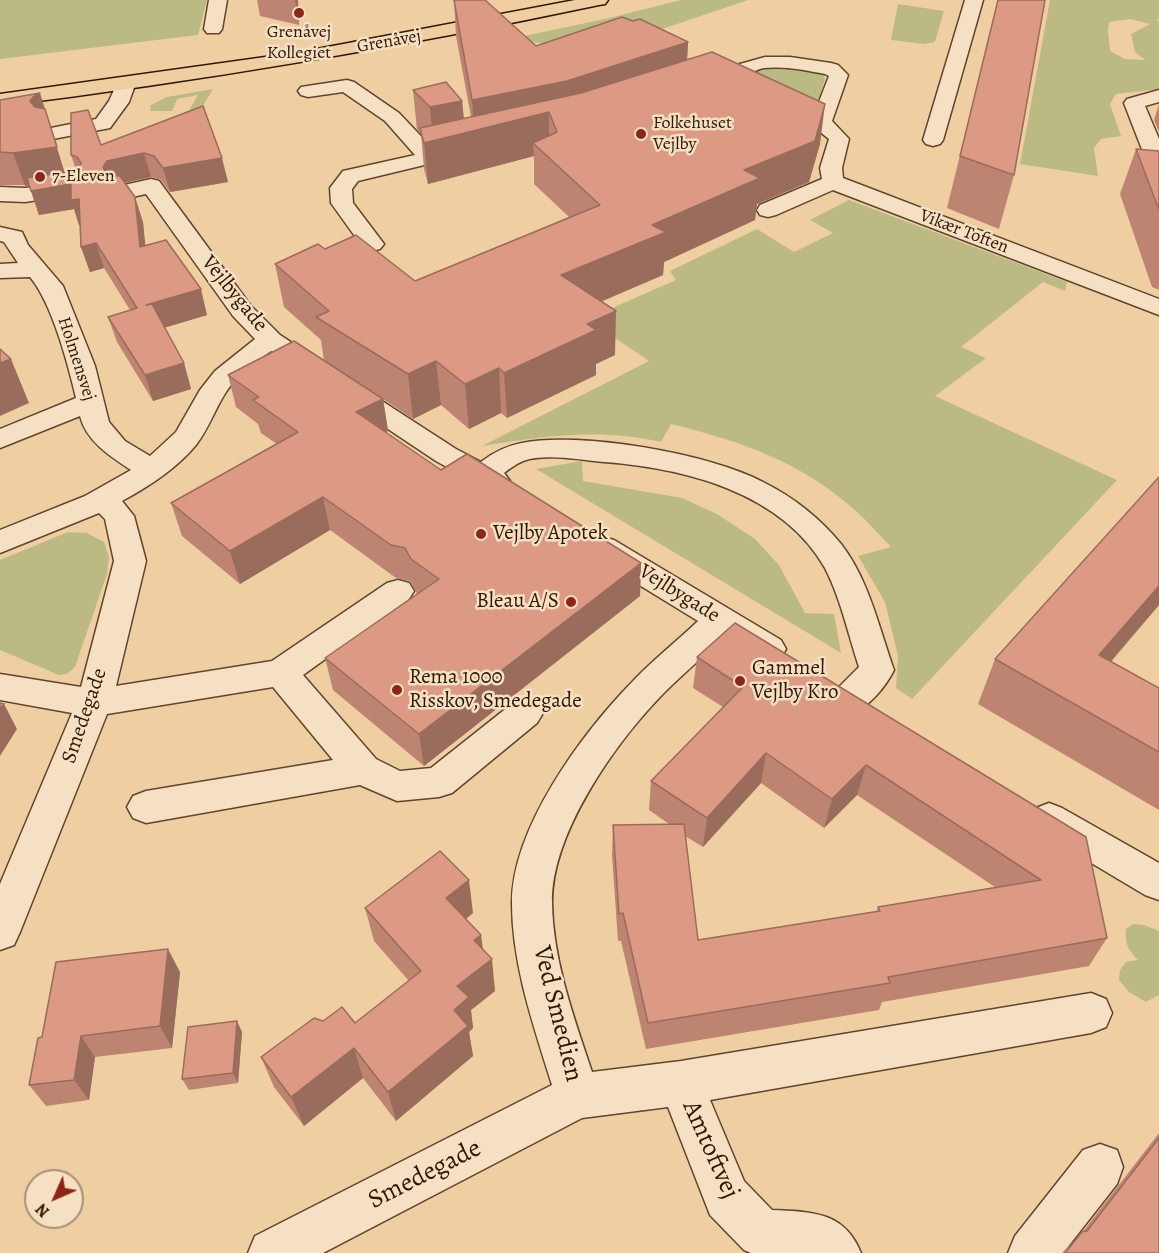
<!DOCTYPE html>
<meta charset="utf-8">
<style>
body{margin:0}
#map{position:relative;width:1159px;height:1253px;overflow:hidden;background:#efcfa2;font-family:Alegreya,serif}
canvas{display:block}
.north{position:absolute;left:24px;top:1169px;width:60px;height:60px;box-sizing:border-box;background:#f5e0c3;border:2px solid #a69077;border-radius:50%;rotate:225deg;font-size:16px;font-weight:700;line-height:24px;text-align:center;color:#2f1704}
.north::after{content:'';display:block;margin:auto;width:21px;height:27px;background:#8f2418;clip-path:polygon(50% 0,100% 100%,50% 72%,0 100%)}
</style>
<div id="map">
<canvas width="1159" height="1253"></canvas>
<div class="north">N</div>
</div>
<script>
const ctx = document.querySelector('canvas').getContext('2d');
ctx.lineJoin = 'round';
function fillPath(path, color) { ctx.fillStyle = color; ctx.fill(path, 'evenodd'); }
function trace(path, color, width, dash) { ctx.strokeStyle = color; ctx.lineWidth = width; ctx.lineCap = dash ? 'butt' : 'round'; ctx.setLineDash(dash || []); ctx.stroke(path); }
function write(font, color, halo, rows, align = 'center') {
  ctx.font = font + ' Alegreya,serif'; ctx.lineWidth = 5; ctx.setLineDash([]); ctx.textBaseline = 'middle'; ctx.strokeStyle = halo; ctx.fillStyle = color; for (const [text, x, y, turn = 0] of rows) {
    ctx.save(); ctx.translate(x, y); ctx.rotate((+turn || 0) * Math.PI / 180); ctx.textAlign = isNaN(turn) ? turn : align; if (halo) ctx.strokeText(text, 0, 0); ctx.fillText(text, 0, 0); ctx.restore();
  }
}
fillPath(new Path2D(`
 M0,0H207L198,35L0,59Z
 M681,0H748L609,47L595,48L505,40L605,19Z
 M1050,0H1159V19L1156,20L1159,22V89L1116,94L1110,104L1121,136L1101,139L1094,148L1098,176L1020,164ZM1130,19L1150,24L1131,34L1135,52L1145,60L1125,59L1110,51L1108,31L1109,22Z
 M898,4L944,11L935,42L924,44L891,40Z
 M772,67L823,73L825,79L817,104L748,81L752,69Z
 M213,89L198,114L167,149L198,95L177,99L172,111H150L151,105L167,97Z
 M849,200L1067,282L1065,291L1043,282L961,347L986,358L935,396L1117,480L912,699L896,688L898,656L885,602L858,556L891,547C879,535 868,522 856,511C802,462 740,441 671,424L661,442C601,428 543,436 482,446L649,361L587,319L676,280L670,271L757,229L794,252L833,233L810,220Z
 M582,461L583,481L682,498L717,514L755,539L779,565L805,613L834,614L841,653L536,469Z
 M68,532L87,533L104,542L109,557L107,574L75,667L67,674L59,675L0,650V560Z
 M1133,924L1144,925L1159,931V995L1146,1002L1129,992L1119,980L1120,970L1126,962L1138,960C1128,950 1125,944 1126,929Z`), '#bcba83');
const minor = new Path2D(`
 M209,0H227L222,29L219,33H207L204,29Z
 M965,0H983L943,140L940,144L933,146L926,144L923,140Z
 M765,57H790L831,63L838,65L848,75L832,121L849,139L842,168L843,178L1159,299V315L833,190L776,215L768,217L760,215L757,210L760,205L822,179L820,168L829,139L814,127L776,109L773,105L776,101H790L815,112L829,76L825,74C805,70 785,66 764,68C749,71 736,85 720,81L718,77L733,66Z
 M125,79L132,81L135,85L129,102L110,128L53,139L46,137L43,133L46,129L96,119L109,101L118,81Z
 M347,80L354,82L399,113L434,150L467,143L474,145L477,149L474,153L358,181L352,189L353,203L384,244L380,249L372,251L364,249L331,203L330,188L343,171L415,155L385,121L343,92L308,97L301,95L298,91L301,87Z
 M1159,90V102L1145,106L1159,139V171L1151,170L1148,165L1124,103L1127,99Z
 M151,179L159,181L251,306L280,335L456,449L481,462C494,452 506,446 522,443C580,431 711,454 763,482C793,497 820,518 841,544C869,580 879,628 894,670C887,684 869,709 852,711C847,711 842,709 838,708L833,698L838,688L859,667C848,634 841,599 825,568C782,492 684,468 604,462C582,460 544,453 523,461C516,464 509,469 504,473L510,481L505,488L495,491L485,488L436,461L271,351C255,362 237,375 226,392C215,409 209,428 196,445C177,468 148,487 122,501L134,516L146,561L116,686L272,661L387,583L398,580L409,583L414,591L409,599L303,675L376,759L400,771L431,768L513,703L525,699L537,703L543,713L537,723L452,793L439,797L397,801L360,785L146,823L133,818L127,807L133,796L146,791L333,760L273,687L107,714L20,932L14,945L0,950V884L72,713L0,700V674L81,687L114,561L105,519L99,513L0,553V530L85,496L131,470C111,457 86,441 80,416L0,448V429L76,398C68,364 52,303 30,277L0,278V264L18,263L4,242L0,241V227L22,232L28,245L63,286L95,366L109,422L125,441L150,456L176,432L200,390L215,371L255,339L233,316L146,194L123,199L115,197L112,192L115,187Z
 M76,181L84,183L87,188L84,193L25,202L0,201V187L25,188Z
 M603,537L614,540L781,640L786,649L781,658C759,665 741,648 723,636C703,658 680,676 660,697C614,745 551,834 552,903C553,961 574,1018 592,1072L681,1061L1091,993L1106,999L1112,1013L1106,1027L1091,1033L710,1100L744,1181L772,1210C812,1212 844,1211 861,1253H751L744,1250L710,1215L668,1107L582,1118L323,1253H248L255,1236L552,1085C534,1027 512,965 512,903C512,827 583,732 634,680C654,659 677,641 698,621L592,556L588,548L592,540Z
 M1049,803L1062,808L1159,863V900L1145,895L1036,830L1030,819L1036,808Z
 M1100,1144L1117,1150L1123,1167L1117,1184L1063,1253H1008L1015,1236L1083,1150Z`);
const major = new Path2D(`
 M575,0H608L605,4L599,5C401,47 201,81 0,106V94L301,52Z`);
trace(minor, '#5f452c', 3);
trace(major, '#2f1704', 3);
fillPath(minor, '#f5e0c3');
fillPath(major, '#efcfa2');
fillPath(new Path2D(`
 M257,0H298L299,25L260,16Z
 M454,0L536,46L688,42L687,60L820,144L809,182L757,204L755,220L664,262L663,275L601,301L615,355L596,364V375L507,418L501,413L469,429L441,405L413,419L383,399L388,431L386,432L441,470L641,563L640,596L424,766L333,690L325,658L417,594L416,592L410,581L396,578L330,530L240,584L182,536L171,503L277,444L261,433L258,424L236,407L228,375L324,361L321,340L284,307L275,264L325,249L415,281L569,217L534,184V156L428,184L424,169L421,133L417,130L413,90L462,101L464,119L471,117L456,36Z
 M998,0L1014,175L999,229L947,208Z
 M0,100L65,172L76,170L71,155L101,145L203,106L228,182L170,192L161,180L151,177L125,182L143,222L145,246L207,315L164,328L184,363L191,389L153,401L117,342L108,317L130,310L104,268L90,272L81,247L80,225H79L74,209L39,215L29,185H0Z
 M1159,104V132L1154,120Z
 M1136,149L1159,151V290L1152,287L1120,194Z
 M1159,477V605L1111,662L1159,688V810L978,704L995,659Z
 M697,657L1086,837L1107,938L1089,966L882,1002L879,1010L646,1049L621,941H618L612,855L613,825L669,824L649,810L651,781L723,707L693,688ZM761,783L824,828L857,795L995,887L878,907L876,912L698,940L685,836L703,847Z
 M365,908L473,913L466,919L483,950L495,991L471,1010L473,1028L469,1032L473,1056L396,1121L363,1078L304,1126L274,1087L261,1057L323,1021L355,1023L409,981L374,941Z
 M180,972L172,1048L95,1057L89,1100L46,1106L29,1085L42,1037Z
 M242,1032L238,1083L189,1090L182,1079Z
 M1159,1133V1253H1062L1081,1234Z`), '#bd8472');
fillPath(new Path2D(`
 M295,0H298L299,25Z
 M688,42L686,79L549,112V152L533,143L534,156L428,184L424,143L433,141L430,107L462,101L465,133L474,131L472,100Z
 M40,93L67,180L25,186L13,153L30,101L34,96Z
 M825,104L820,144L809,182L757,204L755,220L664,262L663,275L561,319V275L652,225Z
 M144,153L151,177L115,185L110,191L103,167L107,161Z
 M222,158L228,182L170,192L163,168Z
 M71,184L79,199L87,224L79,225L74,209L39,215L31,191Z
 M135,197L143,222L148,272L140,247Z
 M96,243L104,268L90,272L81,247Z
 M201,289L207,315L153,331L146,305Z
 M616,311L615,355L596,364V375L507,418L504,373L587,324Z
 M11,359L29,403L0,416V363Z
 M436,361L441,405L413,419L408,374Z
 M184,363L191,389L153,401L145,375Z
 M499,368L501,413L469,429L465,384Z
 M383,399L388,431L361,444L356,412Z
 M323,497L330,530L240,584L230,551Z
 M641,563L640,596L424,766L419,734Z
 M1159,586V605L1077,700L1099,655Z
 M4,704L17,729L0,756V709Z
 M766,753L761,783L703,847L707,818Z
 M866,765L857,795L824,828L832,799Z
 M469,880L473,913L451,931L446,898Z
 M481,935L485,964L492,959L495,991L471,1010L473,1028L469,1032L473,1056L396,1121L388,1092L454,1010L457,986L474,940Z
 M168,949L180,972L172,1048L160,1026Z
 M237,1021L242,1032L238,1083L233,1073Z
 M81,1036L95,1057L89,1100L74,1080Z
 M354,1048L363,1078L304,1126L291,1097Z`), '#9a6c5c');
const building = new Path2D(`
 M454,0H485L536,46L622,17L633,21L640,19L688,42L567,81L472,100Z
 M998,0H1045L1014,175L960,156Z
 M712,52L825,104L815,141L744,170L760,178L652,225L666,232L561,275L616,311L587,324L596,330L504,373L499,368L465,384L436,361L408,374L316,317L329,311L275,264L318,244L325,249L356,235L415,281L600,205L533,143L557,132L549,112L424,143L420,128L581,93Z
 M446,82L462,101L430,107L413,90Z
 M40,93L34,96L30,101L35,107L45,109L57,147L13,153L0,152V100Z
 M203,106L222,158L163,168L154,156L144,153L107,161L103,167L107,175L120,176L135,197L140,247L166,240L201,289L146,305L152,304L184,363L145,375L108,317L137,308L96,243L81,247L79,199L71,200V184L31,191L27,178L78,170L81,163L77,157L71,155V113L88,110L101,145Z
 M1136,149L1159,151V210Z
 M294,341L383,399L356,412L441,470L467,454L641,563L419,734L325,658L439,579L411,559L405,548L391,545L323,497L230,551L171,503L298,432L253,400L259,397L228,375Z
 M0,349L11,359L0,363Z
 M1159,477V586L1099,655L1159,688V752L995,659Z
 M735,623L1086,837L1107,938L888,977L890,983L648,1023L623,913L619,914L613,825L684,824L698,940L880,911L878,907L1041,880L866,765L832,799L766,753L707,818L651,781L743,687L697,657Z
 M0,703L4,704L0,709Z
 M440,851L469,880L446,898L481,935L474,940L492,959L457,986L469,997L454,1010L468,1026L388,1092L354,1048L291,1097L261,1057L314,1018L323,1021L342,1007L355,1023L421,971L365,908Z
 M168,949L160,1026L81,1036L74,1080L29,1085L38,1038L42,1037L56,962Z
 M237,1021L233,1073L182,1079L188,1027Z
 M1159,1138V1253H1065L1082,1232L1087,1231Z`);
fillPath(building, '#dc9a84');
trace(building, '#9a6c5c', 1.5);
for (const [x, y, r, color] of [
 [299,13,6,"#8f2418"],
 [641,134,6,"#8f2418"],
 [40,177,6,"#8f2418"],
 [481,534,6,"#8f2418"],
 [571,602,6,"#8f2418"],
 [740,681,6,"#8f2418"],
 [397,690,6,"#8f2418"]
]) { const dot = new Path2D(); dot.arc(x, y, r, 0, 2 * Math.PI); ctx.fillStyle = color; ctx.fill(dot); trace(dot, '#f5e0c3', 2); }
write('18px', '#2f1704', '#f5e0c3', [
 ["Grenåvej",299,33,"center"],
 ["Kollegiet",299,54,"center"],
 ["Folkehuset",653,124],
 ["Vejlby",653,145],
 ["7-Eleven",52,177]
], 'left');
write('18px', '#2f1704', '#f5e0c3', [
 ["Grenåvej",389,42,-10],
 ["Vikær Toften",964,232,21],
 ["Holmensvej",76,359,72]
]);
write('21px', '#2f1704', '#f5e0c3', [
 ["Vejlbygade",234,294,51],
 ["Vejlbygade",679,594,32],
 ["Smedegade",85,716,-71]
]);
write('21px', '#2f1704', '#f5e0c3', [
 ["Vejlby Apotek",493,534],
 ["Bleau A/S",559,602,"right"],
 ["Gammel",752,669],
 ["Vejlby Kro",752,693],
 ["Rema 1000",409,678],
 ["Risskov, Smedegade",409,702]
], 'left');
write('26px', '#2f1704', '#f5e0c3', [
 ["Ved Smedien",557,1014,76],
 ["Amtoftvej",710,1150,66],
 ["Smedegade",425,1175,-27]
]);
</script>
